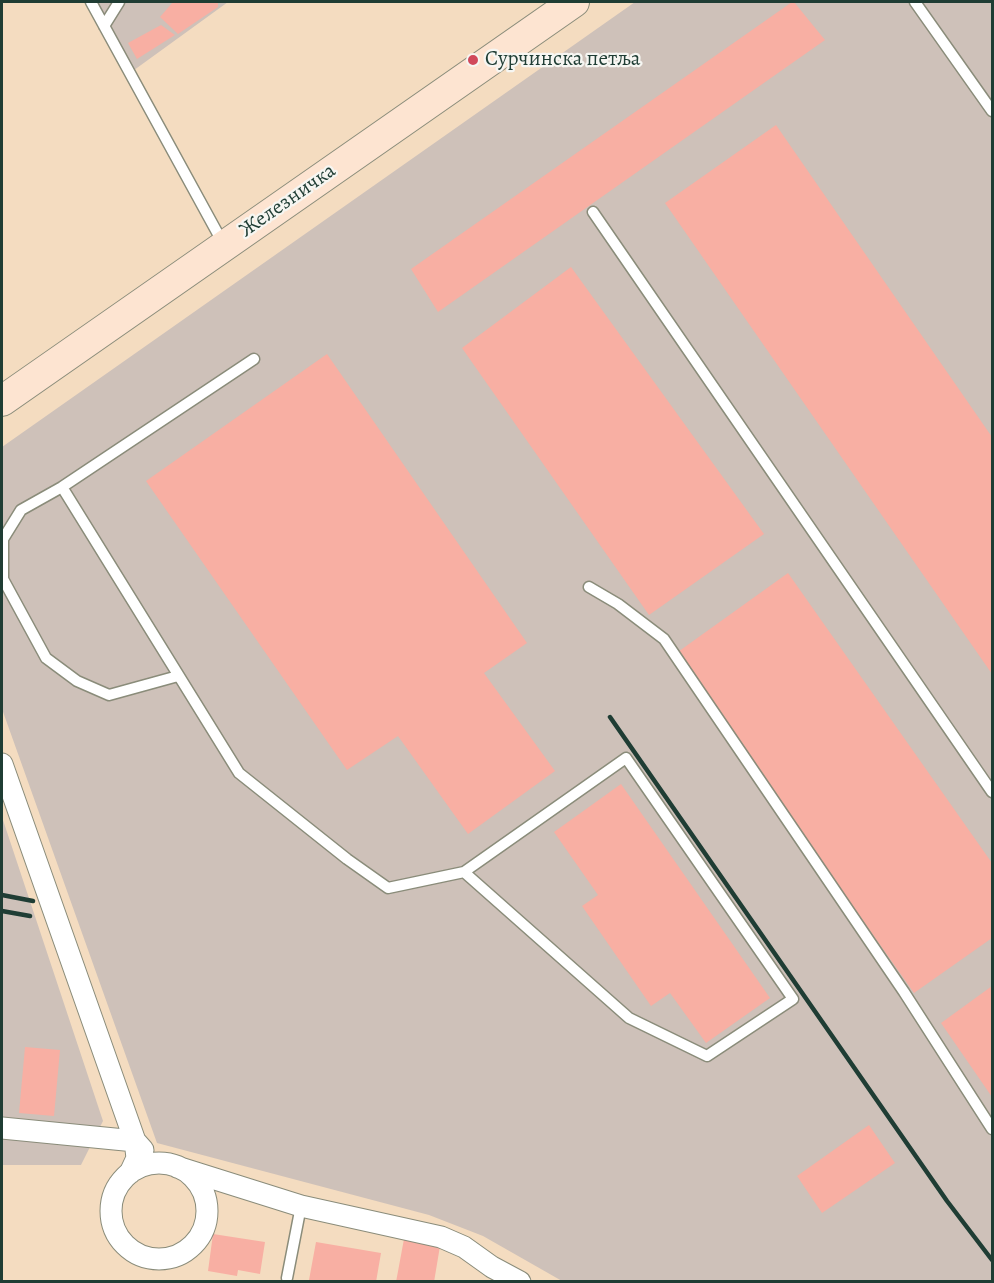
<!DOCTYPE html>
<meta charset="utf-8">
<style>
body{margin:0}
#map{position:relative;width:994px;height:1283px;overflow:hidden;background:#f4dcc0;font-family:Alegreya,serif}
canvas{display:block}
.frame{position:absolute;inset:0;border:3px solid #1f3d34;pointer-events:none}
</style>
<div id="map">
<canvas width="994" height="1283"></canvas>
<div class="frame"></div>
</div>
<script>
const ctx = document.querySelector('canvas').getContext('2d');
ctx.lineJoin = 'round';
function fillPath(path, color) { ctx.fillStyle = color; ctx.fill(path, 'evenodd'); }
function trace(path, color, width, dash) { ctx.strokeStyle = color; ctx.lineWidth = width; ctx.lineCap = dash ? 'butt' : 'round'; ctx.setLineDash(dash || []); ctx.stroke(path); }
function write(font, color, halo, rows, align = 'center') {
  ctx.font = font + ' Alegreya,serif'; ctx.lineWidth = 4.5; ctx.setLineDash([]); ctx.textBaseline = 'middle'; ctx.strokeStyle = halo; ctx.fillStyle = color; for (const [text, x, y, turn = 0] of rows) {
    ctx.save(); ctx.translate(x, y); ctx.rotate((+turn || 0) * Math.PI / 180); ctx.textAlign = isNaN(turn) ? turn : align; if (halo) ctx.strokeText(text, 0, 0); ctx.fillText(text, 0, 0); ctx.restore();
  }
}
fillPath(new Path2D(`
 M91,2H228L130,73Z
 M635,2H992V1281H562L483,1236L429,1215L157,1143L2,709V447Z
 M2,817L103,1121L81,1165H2Z`), '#cec1b9');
fillPath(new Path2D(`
 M173,2H218V7L178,34L160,17Z
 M792,2H794L825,40L438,312L411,269Z
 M161,25L175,35L137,59L128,43Z
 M776,125L992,437V674L665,203Z
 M571,267L764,534L649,615L462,348Z
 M327,354L527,643L484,673L555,771L468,834L398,736L347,770L146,481Z
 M788,573L992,863V938L914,993L675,654Z
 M621,784L770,998L706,1043L670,993L651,1006L582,906L598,895L554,832Z
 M992,986V1097L941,1023Z
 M25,1047L60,1050L54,1116L19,1113Z
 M869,1125L895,1163L822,1213L797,1176Z
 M213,1234L265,1242L260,1274L238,1270L237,1276L208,1271Z
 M404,1239L440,1246L434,1282H396Z
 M316,1242L381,1253L376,1282H320L309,1280Z`), '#f8afa3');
const lane = new Path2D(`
 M91,2L224,245
 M915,2L992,111
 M104,26L119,2
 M593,212L992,792
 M62,487L239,773L347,859L388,888L464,872L626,758L793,999L707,1056L629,1018L464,872
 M589,587L618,604L664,639L904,992L992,1129
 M178,676L109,695L77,681L46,658L3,579V539L21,510L62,487L254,359
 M287,1278L301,1206`);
const street = new Path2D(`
 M2,764L135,1141L137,1158L130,1173
 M2,1128L135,1141L143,1150
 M111 1211a48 48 0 1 1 96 0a48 48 0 1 1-96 0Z
 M177,1167L301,1206L441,1237L464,1247L492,1267L520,1282`);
const secondary = new Path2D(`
 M2,401L574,2`);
trace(lane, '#8a8c7a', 13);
trace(street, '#8a8c7a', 23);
trace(secondary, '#8a8c7a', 32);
trace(lane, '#fff', 10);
trace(street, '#fff', 21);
trace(secondary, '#fde4d1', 30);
trace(new Path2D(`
 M610,717L947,1201L992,1260
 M2,895L33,901
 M2,911L30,916`), '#1f3d34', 4.5);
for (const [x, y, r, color] of [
 [473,60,6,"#d1495b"]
]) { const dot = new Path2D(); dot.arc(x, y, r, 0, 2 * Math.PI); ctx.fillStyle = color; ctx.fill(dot); trace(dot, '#f6f6f2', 2); }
write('21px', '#1f3d34', '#f6f6f2', [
 ["Сурчинска петља",485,60]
], 'left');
write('21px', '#1f3d34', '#f6f6f2', [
 ["Железничка",288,201,-35]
]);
</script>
